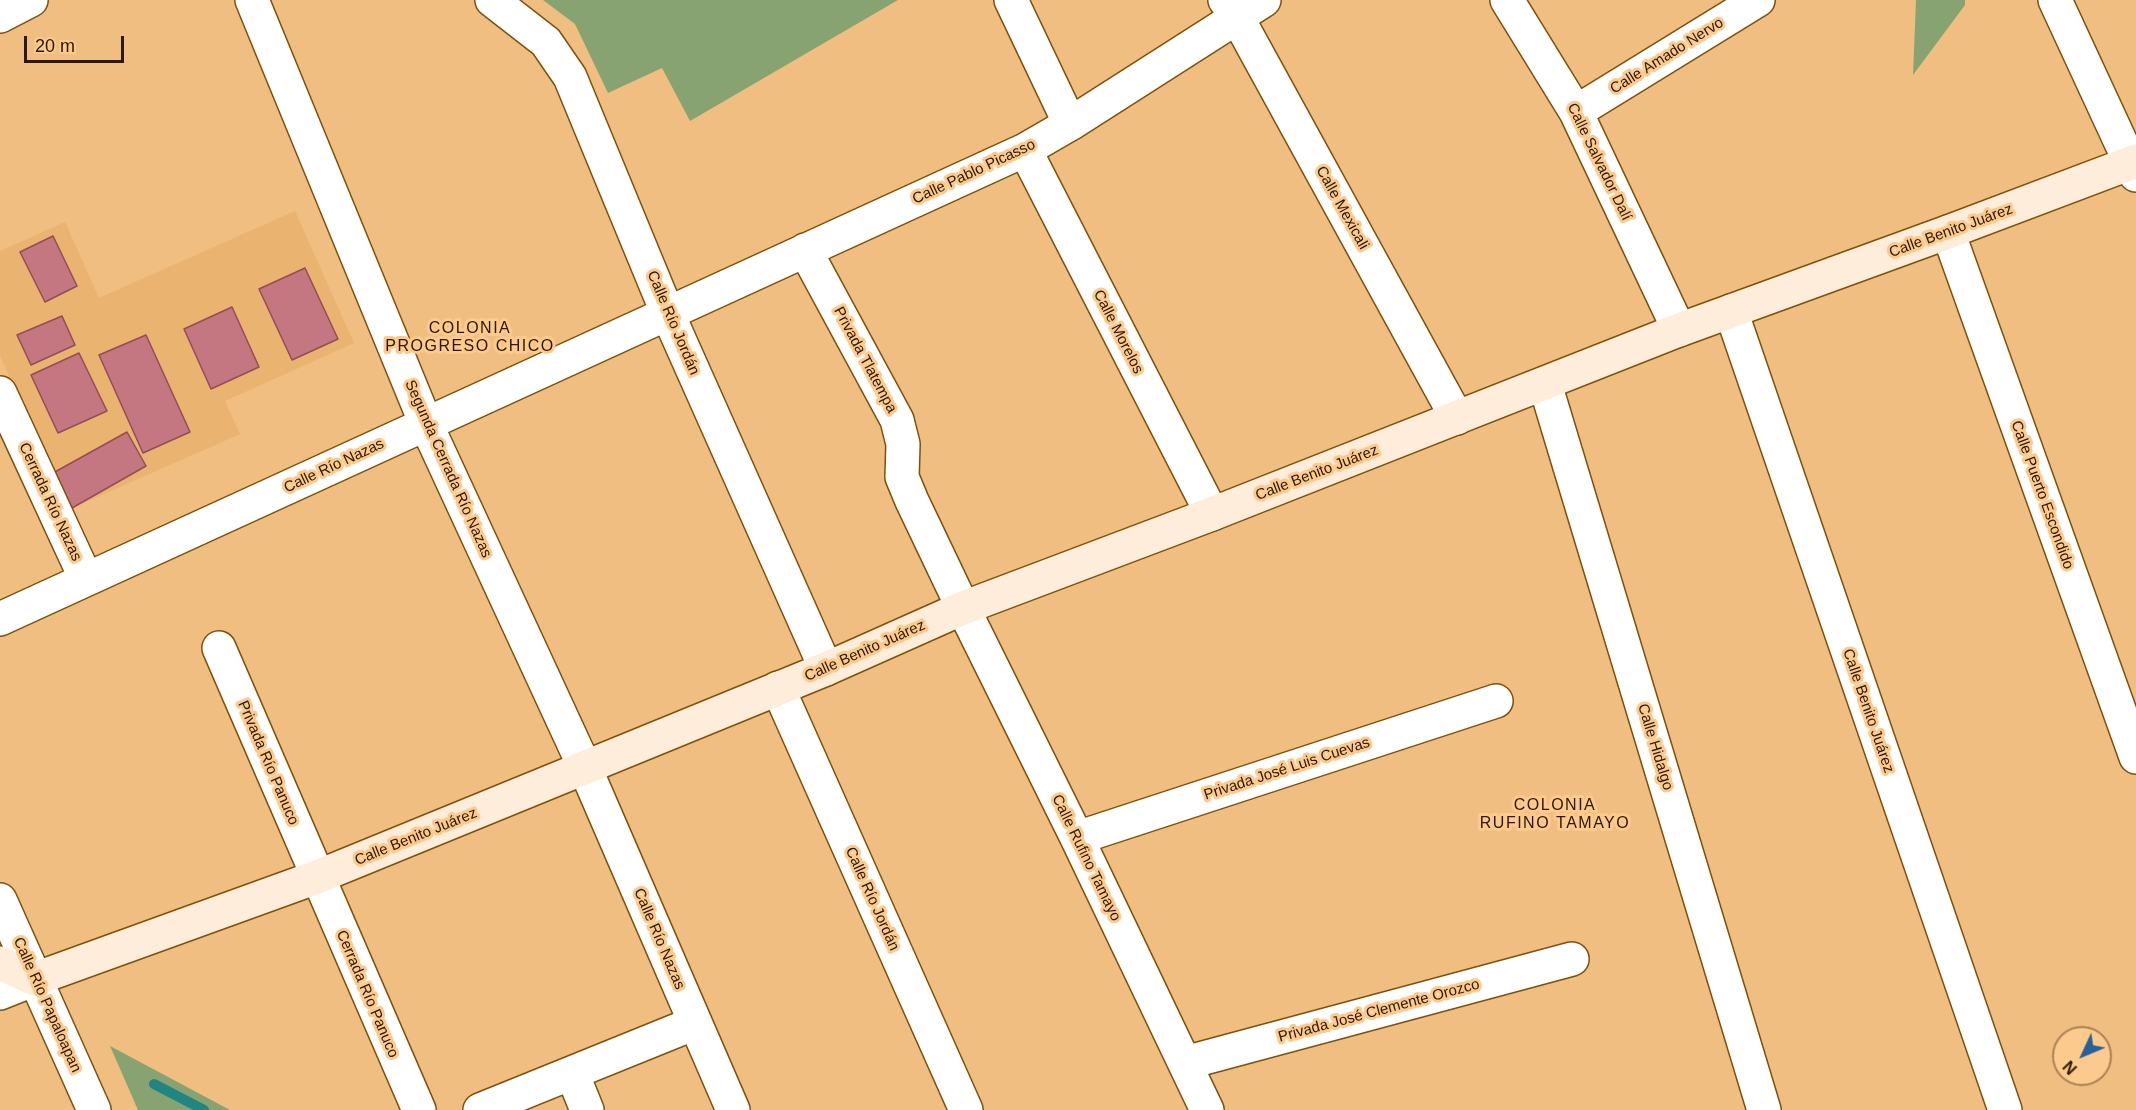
<!DOCTYPE html>
<meta charset="utf-8">
<style>
body{margin:0}
#map{position:relative;width:2136px;height:1110px;overflow:hidden;background:#f0be80;font-family:Arial,sans-serif}
canvas{display:block}
.north{position:absolute;left:2052px;top:1026px;width:60px;height:60px;box-sizing:border-box;background:#fdca8d;border:2px solid #a98355;border-radius:50%;rotate:226deg;font-size:16px;font-weight:700;line-height:24px;text-align:center;color:#2a1800}
.north::after{content:'';display:block;margin:auto;width:21px;height:27px;background:#296098;clip-path:polygon(50% 0,100% 100%,50% 72%,0 100%)}
.scale{position:absolute;left:24px;top:36px;width:100px;height:27px;box-sizing:border-box;border:3px solid #2a1800;border-top:0;padding-left:8px;font-size:18px;line-height:21px;white-space:nowrap;color:#2a1800;-webkit-text-stroke:4px #fdca8d;paint-order:stroke}
</style>
<div id="map">
<canvas width="2136" height="1110"></canvas>
<div class="north">N</div>
<div class="scale">20 m</div>
</div>
<script>
const ctx = document.querySelector('canvas').getContext('2d');
ctx.lineJoin = 'round';
function fillPath(path, color) { ctx.fillStyle = color; ctx.fill(path, 'evenodd'); }
function trace(path, color, width, dash) { ctx.strokeStyle = color; ctx.lineWidth = width; ctx.lineCap = dash ? 'butt' : 'round'; ctx.setLineDash(dash || []); ctx.stroke(path); }
function write(font, color, halo, rows, align = 'center') {
  ctx.font = font + ' Arial,sans-serif'; ctx.lineWidth = 6; ctx.setLineDash([]); ctx.textBaseline = 'middle'; ctx.strokeStyle = halo; ctx.fillStyle = color; for (const [text, x, y, turn = 0] of rows) {
    ctx.save(); ctx.translate(x, y); ctx.rotate((+turn || 0) * Math.PI / 180); ctx.textAlign = isNaN(turn) ? turn : align; if (halo) ctx.strokeText(text, 0, 0); ctx.fillText(text, 0, 0); ctx.restore();
  }
}
fillPath(new Path2D(`
 M295,211L354,343L225,401L240,434L70,509L0,356V251L65,222L99,298Z`), '#eab36f');
fillPath(new Path2D(`
 M543,0H898L690,121L662,68L608,93L575,24Z
 M1916,0H1965V5L1913,75Z
 M110,1046L230,1110H138Z`), '#88a372');
trace(new Path2D(`
 M154,1084L204,1110`), '#218581', 10);
const building = new Path2D(`
 M53,236L77,286L45,302L20,252Z
 M305,268L338,339L292,360L259,289Z
 M232,307L259,367L211,389L184,329Z
 M62,316L75,345L31,365L17,335Z
 M146,335L190,432L143,453L99,355Z
 M79,353L107,411L58,433L31,375Z
 M127,432L146,466L72,508L53,473Z`);
fillPath(building, '#c47781');
trace(building, '#944c57', 1.5);
const street = new Path2D(`
 M252,0L426,424L585,768L733,1110
 M492,0L546,42L570,77L667,312L826,669
 M1011,0L1070,124
 M1225,0L1237,17L1457,418
 M1507,0L1576,112L1679,330
 M2055,0L2136,175
 M0,16L31,0
 M1576,112L1758,0
 M1025,150L1212,514
 M1948,232L2136,757
 M805,250L897,420L903,444L902,477L912,501L963,608L1077,838L1207,1110
 M1731,311L2005,1110
 M1545,384L1764,1110
 M0,393L86,579
 M0,619L1025,150L1070,124L1264,0
 M219,648L419,1110
 M778,688L966,1110
 M1077,838L1496,701
 M0,900L94,1110
 M0,993L35,979
 M1185,1063L1572,959
 M572,1073L587,1110
 M480,1110L695,1023`);
const secondary = new Path2D(`
 M0,963L35,979L317,877L826,669L963,608L1212,514L1679,330L1948,232L2136,161`);
trace(street, '#7d510b', 36);
trace(secondary, '#7d510b', 36);
trace(street, '#fff', 33);
trace(secondary, '#feedda', 33);
write('15px', '#2a1800', '#fdca8d', [
 ["Calle Amado Nervo",1667,56,-32],
 ["Calle Salvador Dalí",1599,162,64],
 ["Calle Pablo Picasso",974,172,-25],
 ["Calle Mexicali",1342,208,61],
 ["Calle Benito Juárez",1951,231,-20],
 ["Calle Río Jordán",673,323,67],
 ["Calle Morelos",1118,332,63],
 ["Privada Tlatempa",865,360,62],
 ["Calle Río Nazas",334,466,-25],
 ["Segunda Cerrada Río Nazas",448,469,66],
 ["Calle Benito Juárez",1317,473,-21],
 ["Calle Puerto Escondido",2042,495,70],
 ["Cerrada Río Nazas",50,502,65],
 ["Calle Benito Juárez",865,651,-24],
 ["Calle Benito Juárez",1868,711,71],
 ["Calle Hidalgo",1655,747,73],
 ["Privada Río Panuco",268,763,67],
 ["Privada José Luis Cuevas",1287,769,-18],
 ["Calle Benito Juárez",416,837,-22],
 ["Calle Rufino Tamayo",1086,858,64],
 ["Calle Río Jordán",872,899,66],
 ["Calle Río Nazas",659,939,67],
 ["Cerrada Río Panuco",367,994,67],
 ["Calle Río Papaloapan",47,1005,66],
 ["Privada José Clemente Orozco",1379,1011,-15]
]);
ctx.letterSpacing = '1.5px';
write('16px', '#2a1800', '#fdca8d', [
 ["COLONIA",470,329],
 ["PROGRESO CHICO",470,347],
 ["COLONIA",1555,806],
 ["RUFINO TAMAYO",1555,824]
]);
ctx.letterSpacing = '0px';
</script>
